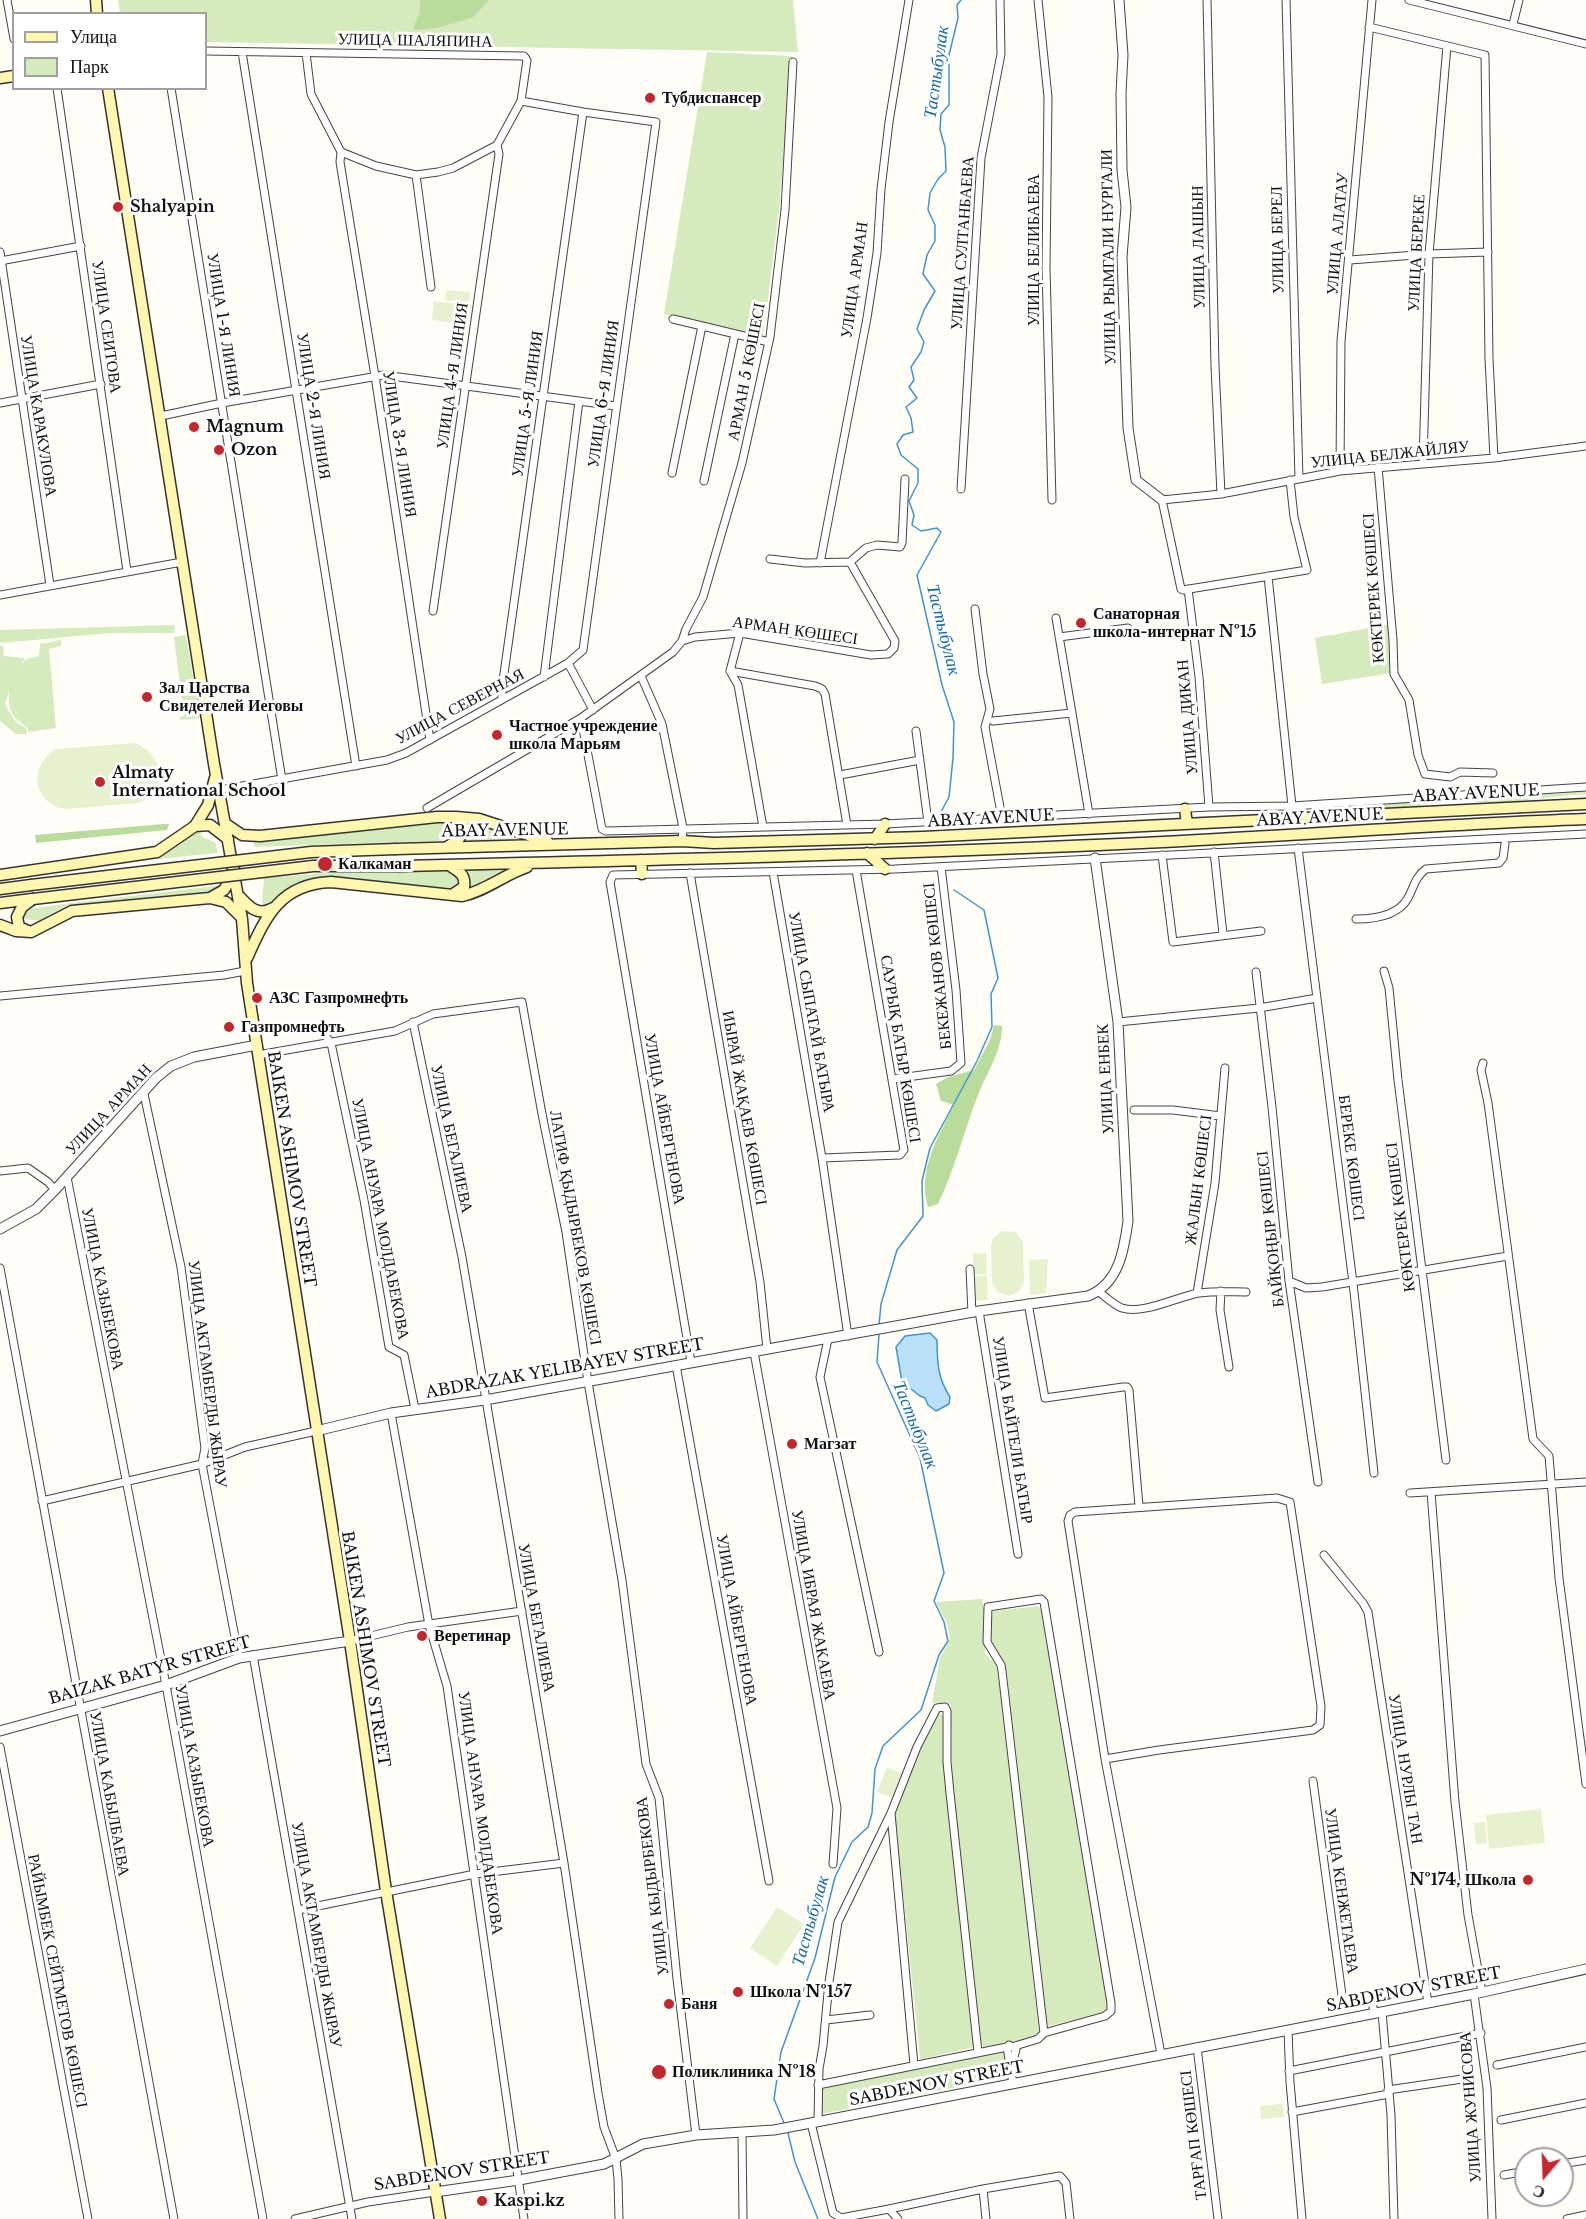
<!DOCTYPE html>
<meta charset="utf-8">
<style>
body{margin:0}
#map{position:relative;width:1586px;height:2219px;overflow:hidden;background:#fffdf5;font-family:"Libre Baskerville",serif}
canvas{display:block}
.legend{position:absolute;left:12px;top:12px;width:195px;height:78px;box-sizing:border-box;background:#fff;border:2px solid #a0a0a0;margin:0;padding:8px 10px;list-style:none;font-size:18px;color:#111}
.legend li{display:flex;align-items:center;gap:12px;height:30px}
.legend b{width:30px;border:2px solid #a0a0a0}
.north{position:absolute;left:1514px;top:2147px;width:60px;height:60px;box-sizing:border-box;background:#fff;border:2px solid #a0a0a0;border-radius:50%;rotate:199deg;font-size:16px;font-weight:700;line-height:24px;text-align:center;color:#111}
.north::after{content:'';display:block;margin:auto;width:21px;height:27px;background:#c4262e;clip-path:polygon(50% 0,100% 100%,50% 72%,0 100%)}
</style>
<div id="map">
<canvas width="1586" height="2219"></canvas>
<ul class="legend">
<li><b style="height:8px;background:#fff6b0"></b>Улица</li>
<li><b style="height:16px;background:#d5ebbd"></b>Парк</li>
</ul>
<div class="north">С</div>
</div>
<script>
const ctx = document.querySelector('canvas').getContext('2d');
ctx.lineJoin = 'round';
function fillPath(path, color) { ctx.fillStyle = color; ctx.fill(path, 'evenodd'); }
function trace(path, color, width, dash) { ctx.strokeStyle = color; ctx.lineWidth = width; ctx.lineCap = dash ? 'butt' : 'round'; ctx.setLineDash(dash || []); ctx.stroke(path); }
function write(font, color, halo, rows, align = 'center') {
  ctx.font = font + ' "Libre Baskerville",serif'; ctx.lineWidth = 6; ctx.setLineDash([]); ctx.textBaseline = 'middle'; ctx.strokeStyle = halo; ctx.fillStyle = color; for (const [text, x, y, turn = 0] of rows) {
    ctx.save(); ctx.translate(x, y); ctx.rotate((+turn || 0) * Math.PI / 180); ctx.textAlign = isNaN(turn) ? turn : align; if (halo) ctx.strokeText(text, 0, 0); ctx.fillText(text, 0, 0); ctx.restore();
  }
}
fillPath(new Path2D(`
 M118,0H793L798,52L206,42V14L120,13Z
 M707,52L792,56L779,210L763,337L664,314Z
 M1391,624L1392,673L1322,684L1315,638Z
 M174,625L175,633H110L0,643V630Z
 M186,635L200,718L180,720V717L184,716L174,637Z
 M61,640V646L49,649L56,728L28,732V728C11,716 8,711 9,691L5,704L15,721L27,729L26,734H16L0,721V646H3L4,656L25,658L20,666L26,659L39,656L40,644Z
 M1586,790V794C1545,796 1502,807 1461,800L1460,798Z
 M1433,798L1434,801L1419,806L1361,809L1356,806V804Z
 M430,820L453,821L460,826V830L453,839L436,841L254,847V842L265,840Z
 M468,823L488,825L528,842L460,843L469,832Z
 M199,830L202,837L215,842L218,853L157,859Z
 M460,867H513L466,893C473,883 471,873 460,867Z
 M446,871L459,875L461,885L451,890L312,878L294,884L273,903L265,906L262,902L264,878L324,873Z
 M223,885L209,894L67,905L38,921L20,918L24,910L64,904Z
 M982,1599L985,1614V1653L996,1665L1002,1700L1039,2031L1036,2037L985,2048L983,2047L981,2040L952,1781L951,1705L932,1703L940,1658L950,1639L947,1623L937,1605V1602Z
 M1038,1606L1042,1611L1108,2002L1107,2008L1104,2012L1049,2026L1046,2024L1006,1668C1003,1659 997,1655 992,1646C988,1638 989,1618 994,1611Z
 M940,1713L943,1717L945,1776L974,2047L922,2059L920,2058L895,1814L920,1748L937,1715Z
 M1000,2051L1004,2053L1009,2077L821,2114L823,2087Z`), '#d5ebbd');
fillPath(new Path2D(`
 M420,0H501H489L473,17L437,28L416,30L413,29L420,11Z
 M164,824H169L167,830L36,843L35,835Z
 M994,1025L1002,1026C1002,1051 987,1072 978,1095C964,1131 955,1169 938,1204L928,1207C917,1171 938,1137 954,1105L941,1101L936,1084L948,1077L974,1070L990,1040Z`), '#b9dc9c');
fillPath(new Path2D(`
 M447,290L470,292L469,303L445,300Z
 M434,301L471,306L468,325L432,320Z
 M136,743C164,757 170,788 139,803L66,809C32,804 28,765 56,749Z
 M1002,1231L1016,1232L1023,1242L1024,1282L1019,1291L1009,1296L998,1292L992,1283L991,1245L993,1238Z
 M973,1253H986L987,1274L974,1275Z
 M1048,1259L1046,1293L1030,1295L1029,1260Z
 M987,1276L988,1300L974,1301L973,1277Z
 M887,1767L902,1773L893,1798L877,1792Z
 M1541,1809L1545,1843L1489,1849L1486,1815Z
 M1485,1822L1487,1843L1476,1844L1474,1823Z
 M777,1907L804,1924L777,1966L750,1948Z
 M1283,2104L1284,2117L1261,2119L1260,2106Z`), '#e6f2cf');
const water = new Path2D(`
 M930,1333L937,1340C937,1362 938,1379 950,1397L949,1404L936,1411L928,1405L925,1398L920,1396L902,1382L896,1347L905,1336Z`);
fillPath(water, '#b9e0f7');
trace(water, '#3f96cf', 1.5);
trace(new Path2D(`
 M941,812L949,797L953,758L954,722L942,685L917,575L941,532L937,528L921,531L912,525L914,515L909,501L918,483V469L901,455L897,444L903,435L913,432L911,418L906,407L917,398L909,387L914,380L911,367L921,352L924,342L917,329L924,310L935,291L923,274L927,255L935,241V225L928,210L930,193L938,179L946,171L945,147L940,130L941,114L949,105V55L958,18L957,5L961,0
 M879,1325L881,1304L897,1250L923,1216L922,1181L930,1148L977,1061L992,1027L991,994L998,978L984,910L954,890
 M784,2123L774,2099L781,2052L815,1958L835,1877L852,1842L868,1827L872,1813L875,1769L883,1746L921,1710L939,1655L948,1641L944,1622L934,1601L944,1573L920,1458L877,1362L879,1335
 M788,2133L795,2162L818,2219`), '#3f96cf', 1.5);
const minor = new Path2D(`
 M7,0L14,39
 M1038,0L1048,97L1046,268L1052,500
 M1207,0L1215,366L1221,494
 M1286,0L1299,479
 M1409,0L1586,44
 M1513,24L1519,0
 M1369,27L1485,55L1489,359L1494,458
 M206,51L524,56L527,60L521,101L497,145L453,168L438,172L416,175L376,166L341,152L311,94L306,53
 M242,52L356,766
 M57,88L127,571
 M171,88L282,780
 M341,152L340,162L375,376L430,740
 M416,175L431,287
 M0,252L50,585
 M1350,260L1429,254L1488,252
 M0,261L81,246
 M673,319L769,342
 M0,403L101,384
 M161,416L222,403L384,375L616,406
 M1423,463L1429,254L1447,46
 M1378,467L1393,640L1394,674L1409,700L1418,755L1425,774L1450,777L1460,772L1493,773
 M1340,471L1341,341L1372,0
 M672,473L702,326
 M1290,480L1294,517L1307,570L1183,590L1181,589L1162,500L1221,494L1340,471L1494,458L1586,446
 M704,481L735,334
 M961,489L981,158L1001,54L1000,0
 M770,559L805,563L850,562L866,548L877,545L900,547L902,543L905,479
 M820,563L867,318L877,253L881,189L889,122L909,0
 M1268,576L1292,806
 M1188,589L1199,677L1209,807
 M0,595L182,562
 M975,609L983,674L990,709L985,727L1002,818
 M433,611L499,154L497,145
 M1056,618L1089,814
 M1059,637L1128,628
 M682,641L686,629L703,597L742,463L770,337L785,210L793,62
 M568,663L593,710
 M730,671L815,686L822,689L825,694L847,825
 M730,671L738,685L763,827
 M730,671L740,633
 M641,676L662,724L683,828L682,841
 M544,677L579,401
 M502,699V688L583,112
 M581,718L602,829L606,831L885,824L1209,807L1292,806L1586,787
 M993,721L1072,713
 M916,731L928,822
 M840,775L920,760
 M220,790L387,760L406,753L568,663L583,650L656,122L583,112L521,101
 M427,808L581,718L673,652L682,641L695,637L740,633L871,655L888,654L894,648L895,641L850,562
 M1298,848L1353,1283L1374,1473
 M1214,852L1223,934
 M1162,855L1173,942L1261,931
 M773,872L822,1158L848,1336
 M690,873L760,1282L767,1349
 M1356,919C1374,919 1398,916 1408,898C1414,887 1415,877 1426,869L1499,863L1503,858L1505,844
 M1384,971L1389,988L1398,1080L1446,1460
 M1256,972L1272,1107L1289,1281L1318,1482
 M0,996L224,975L245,971
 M413,1022L462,1257L564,1863L598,2093L604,2127L616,2159L618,2179L619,2219
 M1118,1022L1259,1008L1317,998
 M320,1029L331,1043L364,1200L389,1347L404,1355L415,1409
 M258,1055L395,1031L433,1014L522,1002L542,1114L566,1232L588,1382L622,1580L646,1764L659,1798L677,1979L696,2135
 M1483,1063L1481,1070L1488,1103L1533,1439L1549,1456L1559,1578L1586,1784
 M892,1079L951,1071L961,1063L956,990L941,867
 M144,1094L181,1267L205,1448L202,1464L239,1658
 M1134,1110H1173L1221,1116
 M822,1158L900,1155L904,1150L856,870
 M0,1171L28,1168L48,1182L55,1190
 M67,1177L166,1685L263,2219
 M0,1268L174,2219
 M970,1269L972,1313
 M1289,1281L1306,1288L1322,1287L1508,1256
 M1221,1291L1220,1310L1229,1367
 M1099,1292C1106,1297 1114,1305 1122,1308C1143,1315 1179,1296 1199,1293C1215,1291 1230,1292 1246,1292
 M1197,1293L1215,1183L1225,1068
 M1028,1303L1045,1398L1123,1387H1127L1129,1390L1139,1506
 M979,1311L1018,1554
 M828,1339L820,1377L879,1652
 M754,1352L837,1808L833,1864
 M691,1362L610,882L613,875L895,869L1586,834
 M676,1365L769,1881
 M391,1413L429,1625L447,1686L524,2219
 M1431,1492L1455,1802L1468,1915L1482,1992
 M1410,1493L1586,1482
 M42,1501L202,1464L245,1447L316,1431
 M1324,1555L1363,1603L1368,1612L1428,2003
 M350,1641L408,1627L522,1611
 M253,1655L352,2219
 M0,1747L88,2219
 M1105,1759L1159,1750L1313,1730L1320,1725L1321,1706L1290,1502L1277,1498L1075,1512L1070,1515L1068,1521L1105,1759L1161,2054
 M1313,1781L1342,1995L1345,1999L1367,1997L1372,2001L1374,2013
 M891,1813L914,2065
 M298,1910L475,1874L564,1863
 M1474,1994L1487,2088L1492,2219
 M1382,2012L1391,2115L1394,2219
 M826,2020L870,2015
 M1288,2030L1290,2082L1302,2219
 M1015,2046L1038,2039L1044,2033L1105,2016L1111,2011V2003L1044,1602L1041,1599L988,1607L987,1642L1001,1665L1002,1671L1044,2033
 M1007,2047L1013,2084
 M1197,2047L1218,2219
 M1497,2065L1586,2047
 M1289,2071L1481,2033
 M818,2085L1007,2047L1009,2045L1016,2049L1011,2070
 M1388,2090L1469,2078
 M1292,2112L1389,2094
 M1501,2120L1586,2103
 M818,2122L819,2069L823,2046L829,1982L838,1922L891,1813L917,1747L937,1708L945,1707L947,1711V1762L950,1793L978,2052
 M811,2123L833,2213L841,2218L889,2209L898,2219
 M742,2132L743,2219
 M1562,2164L1586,2160
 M1504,2175L1526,2171
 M983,2189L986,2219
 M889,2209L983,2189L1060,2176L1066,2183L1070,2219
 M295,2219L368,2202L435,2192
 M1567,2219L1586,2215`);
const tertiary = new Path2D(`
 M1119,0L1123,55L1121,93L1122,170L1126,207L1122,257L1128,428L1136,480L1162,500
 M0,1229L36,1209L55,1190L156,1078L171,1066L194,1057L257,1045
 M316,1431L391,1413L485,1400L979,1311L1088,1296C1119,1284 1124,1250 1128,1221L1118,1022L1095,858
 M0,1731L166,1685L239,1658L350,1641
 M435,2192L519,2180L604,2164L643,2144L696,2135L774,2130L811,2123L1474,1994L1586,1969`);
const secondary = new Path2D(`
 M96,0L97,14
 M0,78L14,76
 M108,88L214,764L242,919L247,983L350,1641L386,1891L440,2219
 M1185,809L1187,824
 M226,824L242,835L260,836L437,817H456L479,819L547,841
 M195,826L210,825L228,839
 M875,839L885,824
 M447,847L458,840L464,831L463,822L456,817
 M396,849L682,841L714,843L923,837L1586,804
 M867,853L885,869
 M641,860L642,874
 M449,865C458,871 466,874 464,887L452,895
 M400,866C654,860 909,854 1163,842C1304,835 1445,824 1586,819
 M0,875L157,852L195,826L208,805L215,778
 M0,889L31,885
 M239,896C249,907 258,917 273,908
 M210,898L224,890L235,871
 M0,903L32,899
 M0,925L16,931L31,932L72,911L210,898L226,902L241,917
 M28,931L19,927L17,917L22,907L33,899
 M247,958C266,916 280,884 331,882L462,896C486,891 505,874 527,867`);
trace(minor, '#444', 9);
trace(tertiary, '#444', 11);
trace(secondary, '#333', 13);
trace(minor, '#fff', 7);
trace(tertiary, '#fff', 9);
trace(secondary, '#fff6b0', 10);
const secondaryBridge = new Path2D(`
 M31,885L311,852L396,849
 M33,899L313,866H400`);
trace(secondaryBridge, '#333', 13, []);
trace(secondaryBridge, '#fff6b0', 10);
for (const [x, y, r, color] of [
 [650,98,6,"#c4262e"],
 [118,207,6,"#c4262e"],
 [194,427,6,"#c4262e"],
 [219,450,6,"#c4262e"],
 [1081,623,6,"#c4262e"],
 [147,697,6,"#c4262e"],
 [497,735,6,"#c4262e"],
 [100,782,6,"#c4262e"],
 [325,864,8,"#c4262e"],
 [257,998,6,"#c4262e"],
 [229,1027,6,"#c4262e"],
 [792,1444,6,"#c4262e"],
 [422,1636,6,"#c4262e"],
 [1528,1880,6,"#c4262e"],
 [738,1992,6,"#c4262e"],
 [669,2004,6,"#c4262e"],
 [659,2072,8,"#c4262e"],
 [482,2201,6,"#c4262e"]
]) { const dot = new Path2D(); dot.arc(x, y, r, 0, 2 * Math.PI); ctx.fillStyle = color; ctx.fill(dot); trace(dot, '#fff', 2); }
write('16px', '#111', '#fff', [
 ["УЛИЦА ШАЛЯПИНА",415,41,1],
 ["УЛИЦА АЛАТАУ",1338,234,-85],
 ["УЛИЦА БЕРЕЛ",1278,240,-91],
 ["УЛИЦА СУЛТАНБАЕВА",963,243,-86],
 ["УЛИЦА ЛАШЫН",1199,247,-91],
 ["УЛИЦА БЕЛИБАЕВА",1034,250,-90],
 ["УЛИЦА БЕРЕКЕ",1417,253,-87],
 ["УЛИЦА РЫМГАЛИ НУРГАЛИ",1109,257,-91],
 ["УЛИЦА АРМАН",855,280,-82],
 ["УЛИЦА 1-Я ЛИНИЯ",223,325,81],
 ["УЛИЦА СЕИТОВА",106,327,82],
 ["АРМАН 5 КӨШЕСІ",747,372,-79],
 ["УЛИЦА 4-Я ЛИНИЯ",453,376,-82],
 ["УЛИЦА 6-Я ЛИНИЯ",604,394,-82],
 ["УЛИЦА 5-Я ЛИНИЯ",528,404,-82],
 ["УЛИЦА 2-Я ЛИНИЯ",313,406,81],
 ["УЛИЦА КАРАКУЛОВА",38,416,81],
 ["УЛИЦА 3-Я ЛИНИЯ",399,444,81],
 ["УЛИЦА БЕЛЖАЙЛЯУ",1390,455,-6],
 ["КӨКТЕРЕК КӨШЕСІ",1374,588,-94],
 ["АРМАН КӨШЕСІ",795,631,8],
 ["УЛИЦА СЕВЕРНАЯ",460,707,-28],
 ["УЛИЦА ДИКАН",1188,717,-95],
 ["ABAY AVENUE",1476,794,-3],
 ["ABAY AVENUE",1320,818,-3],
 ["ABAY AVENUE",991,819,-3],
 ["ABAY AVENUE",505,831,-1],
 ["БЕКЕЖАНОВ КӨШЕСІ",938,966,-96],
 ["УЛИЦА СЫПАТАЙ БАТЫРА",811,1012,80],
 ["САУРЫҚ БАТЫР КӨШЕСІ",900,1049,81],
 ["УЛИЦА ЕНБЕК",1106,1079,-93],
 ["ИЫРАЙ ЖАҚАЕВ КӨШЕСІ",744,1108,80],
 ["УЛИЦА АРМАН",109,1110,-47],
 ["УЛИЦА АЙБЕРГЕНОВА",664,1119,80],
 ["УЛИЦА БЕГАЛИЕВА",451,1139,78],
 ["БЕРЕКЕ КӨШЕСІ",1351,1158,83],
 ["BAIKEN ASHIMOV STREET",291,1169,81],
 ["ЖАЛЫН КӨШЕСІ",1199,1180,-83],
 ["КӨКТЕРЕК КӨШЕСІ",1401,1217,-97],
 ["УЛИЦА АНУАРА МОЛДАБЕКОВА",380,1219,79],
 ["ЛАТИФ ҚЫДЫРБЕКОВ КӨШЕСІ",575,1228,80],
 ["БАЙҚОҢЫР КӨШЕСІ",1271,1229,-96],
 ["УЛИЦА КАЗЫБЕКОВА",102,1289,79],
 ["ABDRAZAK YELIBAYEV STREET",565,1369,-10],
 ["УЛИЦА АКТАМБЕРДЫ ЖЫРАУ",207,1374,83],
 ["УЛИЦА БАЙТЕЛИ БАТЫР",1012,1430,81],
 ["УЛИЦА ИБРАЯ ЖАКАЕВА",813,1605,80],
 ["УЛИЦА БЕГАЛИЕВА",536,1618,80],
 ["УЛИЦА АЙБЕРГЕНОВА",736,1620,80],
 ["BAIKEN ASHIMOV STREET",365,1649,81],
 ["BAIZAK BATYR STREET",150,1671,-16],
 ["УЛИЦА КАЗЫБЕКОВА",194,1766,80],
 ["УЛИЦА НУРЛЫ ТАН",1405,1769,81],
 ["УЛИЦА КАБЫЛБАЕВА",109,1794,80],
 ["УЛИЦА АНУАРА МОЛДАБЕКОВА",480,1813,82],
 ["УЛИЦА КЫДЫРБЕКОВА",653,1886,-97],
 ["УЛИЦА КЕНЖЕТАЕВА",1341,1891,82],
 ["УЛИЦА АКТАМБЕРДЫ ЖЫРАУ",316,1935,80],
 ["РАЙЫМБЕК СЕЙТМЕТОВ КӨШЕСІ",57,1981,79],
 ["SABDENOV STREET",1414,1990,-11],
 ["SABDENOV STREET",937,2084,-11],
 ["УЛИЦА ЖУНИСОВА",1471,2107,-94],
 ["ТАРҒАП КӨШЕСІ",1194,2135,-97],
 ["SABDENOV STREET",462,2172,-9]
]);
write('bold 16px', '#111', '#fff', [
 ["Тубдиспансер",662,98],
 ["Shalyapin",130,207],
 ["Magnum",206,427],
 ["Ozon",231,450],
 ["Санаторная",1093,614],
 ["школа-интернат №15",1093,632],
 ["Зал Царства",159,688],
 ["Свидетелей Иеговы",159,706],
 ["Частное учреждение",509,726],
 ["школа Марьям",509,744],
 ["Almaty",112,773],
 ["International School",112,791],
 ["Калкаман",338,864],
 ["АЗС Газпромнефть",269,998],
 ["Газпромнефть",241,1027],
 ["Магзат",804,1444],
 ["Веретинар",434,1636],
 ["№174, Школа",1516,1880,"right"],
 ["Школа №157",750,1992],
 ["Баня",681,2004],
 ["Поликлиника №18",672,2072],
 ["Kaspi.kz",494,2201]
], 'left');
write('italic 18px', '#1768a6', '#fff', [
 ["Тастыбулак",937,72,-82],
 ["Тастыбулак",943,630,76],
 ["Тастыбулак",915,1425,68],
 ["Тастыбулак",811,1921,-74]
]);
</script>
